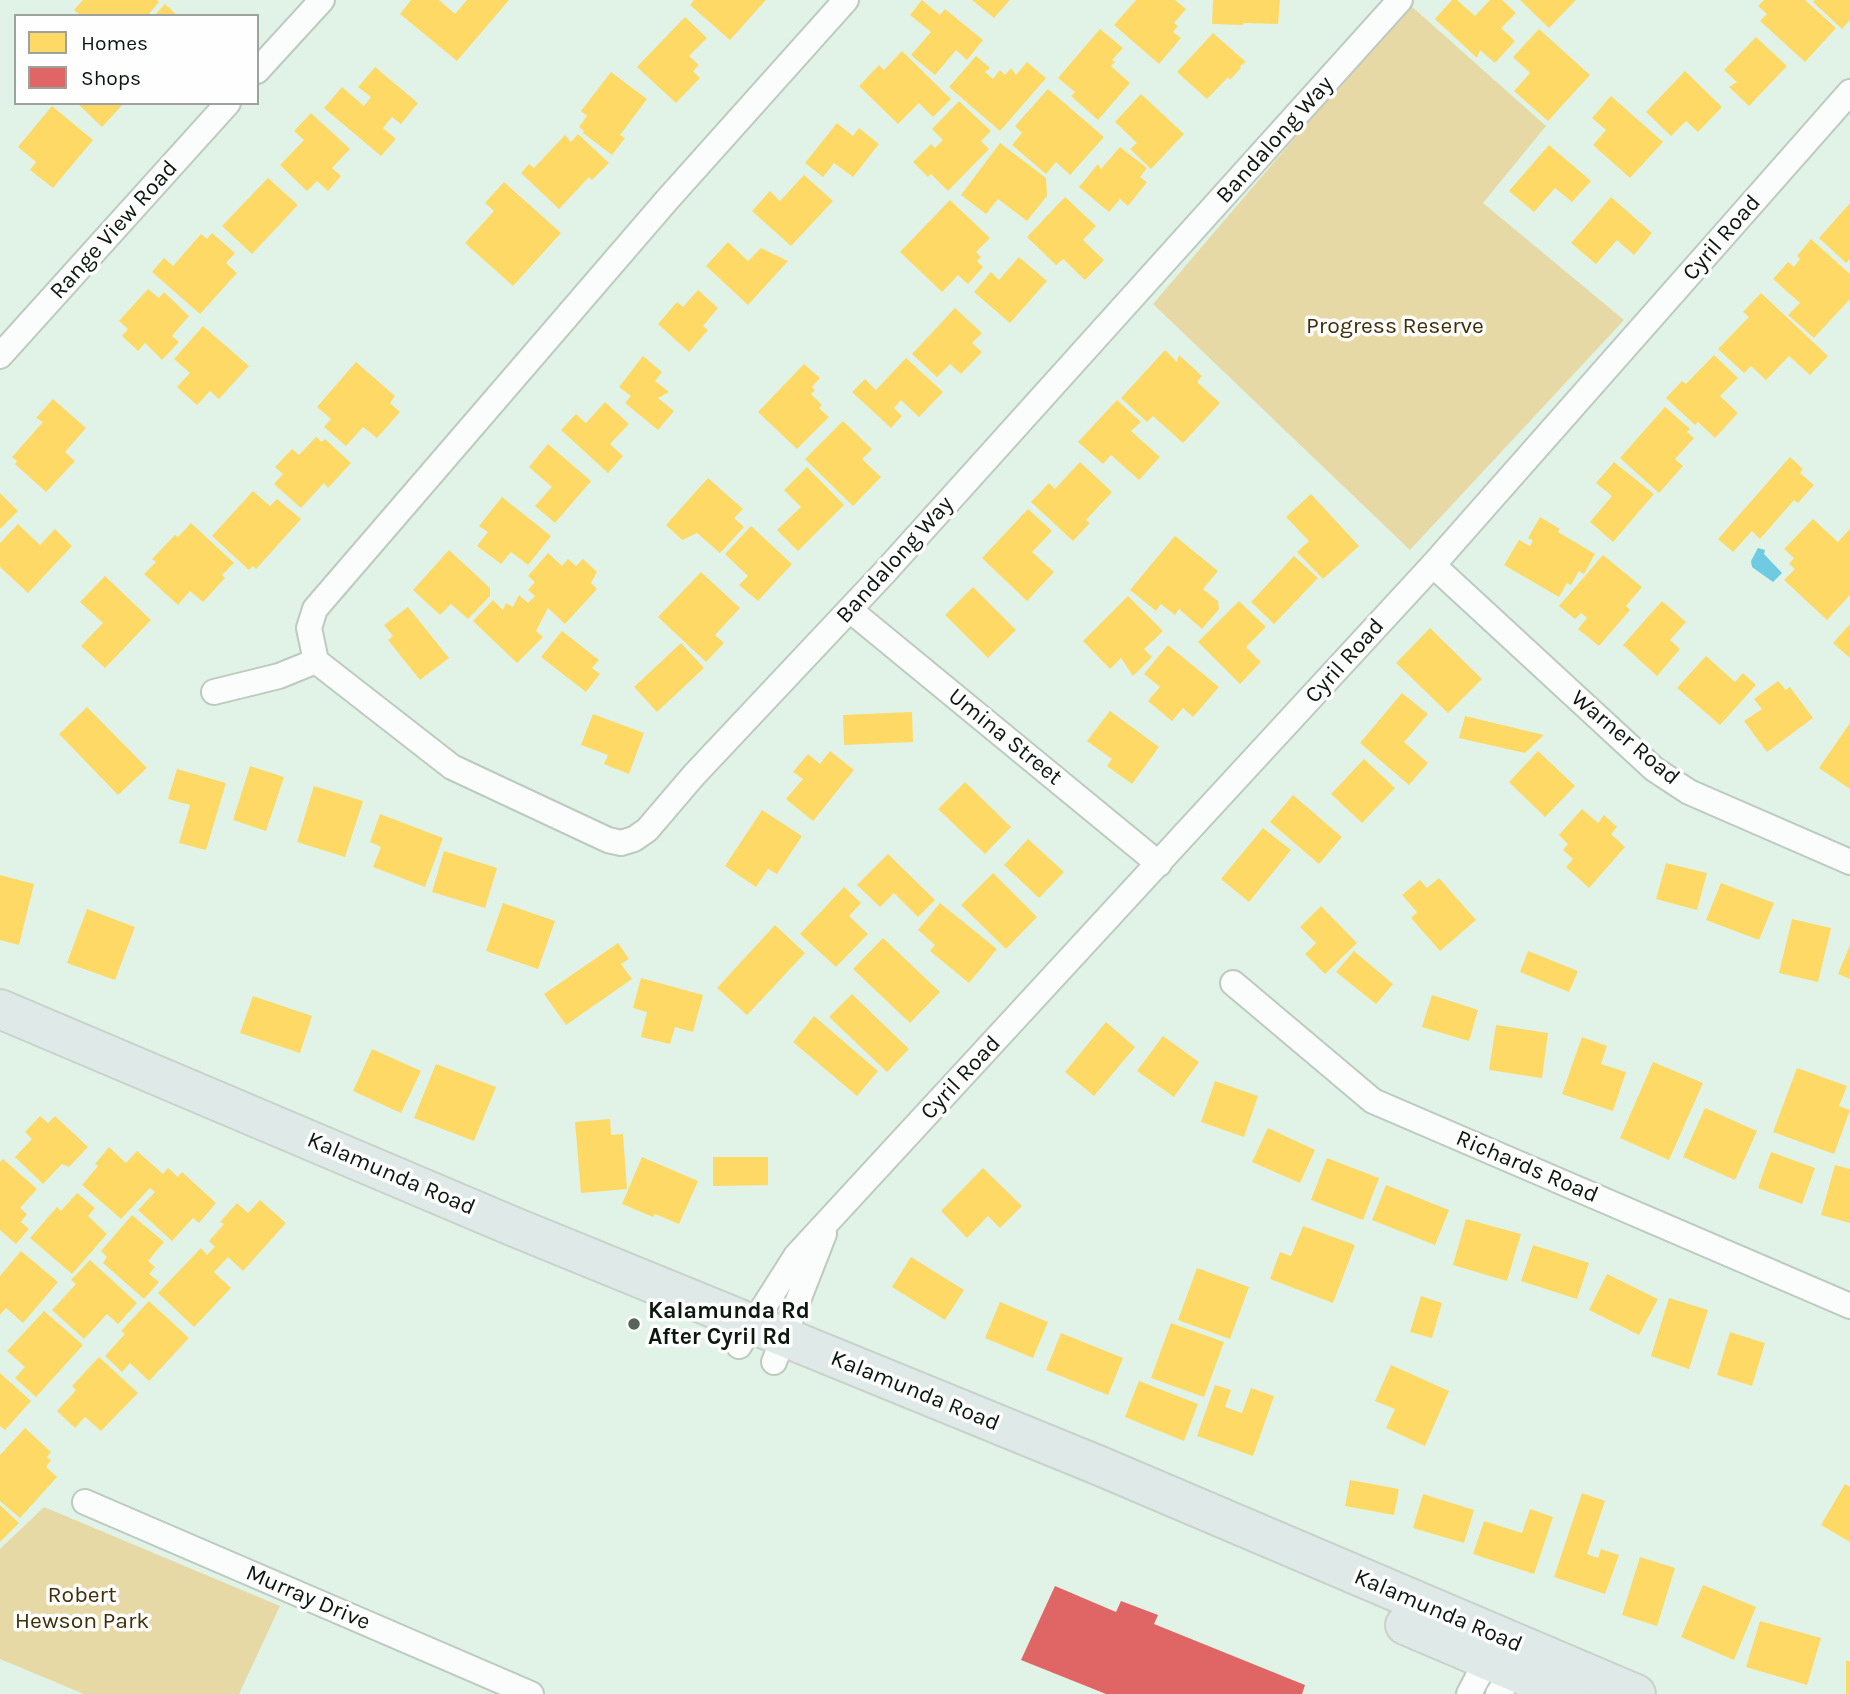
<!DOCTYPE html>
<style>
body{margin:0}
#map{position:relative;width:1850px;height:1694px;overflow:hidden;background:#e1f3e6;font-family:Karla,sans-serif}
canvas{display:block}
.legend{position:absolute;left:14px;top:14px;width:245px;height:91px;box-sizing:border-box;background:#fefefe;border:2px solid #9da29e;margin:0;padding:9px 12px;list-style:none;font-size:21px;color:#0b170f}
.legend li{display:flex;align-items:center;gap:14px;height:35px}
.legend b{width:35px;border:2px solid #9da29e}
</style>
<div id="map">
<canvas width="1850" height="1694"></canvas>
<ul class="legend">
<li><b style="height:19px;background:#ffd966"></b>Homes</li>
<li><b style="height:19px;background:#e06666"></b>Shops</li>
</ul>
</div>
<script>
const ctx = document.querySelector('canvas').getContext('2d');
ctx.lineJoin = 'round';
function fillPath(path, color) { ctx.fillStyle = color; ctx.fill(path, 'evenodd'); }
function trace(path, color, width, dash) { ctx.strokeStyle = color; ctx.lineWidth = width; ctx.lineCap = dash ? 'butt' : 'round'; ctx.setLineDash(dash || []); ctx.stroke(path); }
function write(font, color, halo, rows, align = 'center') {
  ctx.font = font + ' Karla,sans-serif'; ctx.lineWidth = 7; ctx.setLineDash([]); ctx.textBaseline = 'middle'; ctx.strokeStyle = halo; ctx.fillStyle = color; for (const [text, x, y, turn = 0] of rows) {
    ctx.save(); ctx.translate(x, y); ctx.rotate((+turn || 0) * Math.PI / 180); ctx.textAlign = isNaN(turn) ? turn : align; if (halo) ctx.strokeText(text, 0, 0); ctx.fillText(text, 0, 0); ctx.restore();
  }
}
fillPath(new Path2D(`
 M1409,4L1546,126L1483,203L1624,320L1410,550L1153,304Z
 M44,1507L280,1606L239,1694H84L0,1659V1549Z`), '#e7d9a5');
fillPath(new Path2D(`
 M1758,548L1765,550L1764,554L1782,573L1773,582L1752,567L1751,561Z`), '#6fcae2');
fillPath(new Path2D(`
 M83,0H157L159,2L147,16H81L74,10Z
 M411,0H439L455,14L467,0H509L457,61L400,14Z
 M694,0H766L730,40L690,5Z
 M922,0L940,15L945,9L983,40L967,60L956,50L935,75L911,55L931,32L910,15Z
 M972,0H1010L994,18Z
 M1136,0H1175L1186,9L1174,23L1178,26L1173,32L1181,38L1159,64L1114,25Z
 M1213,0H1280L1278,24L1244,23L1243,25L1212,24Z
 M1452,0H1457L1475,16L1490,0H1502L1516,13L1501,28L1515,41L1495,63L1480,50L1477,58L1435,19Z
 M1520,0H1576L1549,28Z
 M1764,0H1805L1836,28L1805,62L1760,21L1767,14L1758,6Z
 M1815,0H1850V20L1842,29L1813,2Z
 M165,4L178,16H154Z
 M685,17L707,38L689,56L699,65L693,71L700,78L676,103L637,67Z
 M1100,29L1123,48L1112,60L1115,62L1111,66L1130,83L1098,120L1071,96L1075,92L1058,78Z
 M1539,29L1590,75L1548,121L1514,91L1530,73L1513,57Z
 M1213,33L1246,62L1240,66L1241,68L1230,80L1228,77L1207,99L1177,72Z
 M1756,37L1787,66L1749,106L1729,87L1737,82L1724,70Z
 M902,51L951,99L933,117L919,103L898,124L859,86L879,65L884,70Z
 M976,56L990,68L985,72L993,79L1000,70L1005,75L1011,68L1016,75L1027,62L1046,78L1000,131L949,87Z
 M375,67L418,103L401,124L392,117L383,128L396,139L381,156L324,108L342,87L364,106L371,97L358,87Z
 M1685,71L1722,107L1698,132L1686,121L1671,136L1646,112Z
 M611,72L647,99L620,135L625,138L612,155L583,133L584,131L579,127L587,116L581,111Z
 M1048,89L1104,137L1070,175L1056,162L1046,174L1012,145L1022,133L1015,126Z
 M1141,94L1184,134L1151,169L1130,149L1137,143L1115,122Z
 M1611,96L1663,142L1630,178L1593,145L1606,130L1592,118Z
 M959,101L991,131L981,141L989,149L948,191L931,174L928,177L913,162L931,144L935,148L943,140L932,129Z
 M77,103H124L102,127Z
 M52,106L93,140L53,188L30,170L36,162L18,147Z
 M311,113L350,149L332,168L341,176L328,191L317,181L307,191L280,165L304,140L294,131Z
 M837,123L853,136L859,128L879,144L853,177L834,163L823,177L805,163Z
 M578,134L609,163L592,180L589,177L559,209L521,173L529,164L534,168L565,135L571,142Z
 M1000,143L1046,178L1047,196L1027,221L998,199L986,214L961,195Z
 M1549,145L1591,181L1572,202L1555,188L1534,212L1509,191Z
 M1120,147L1147,168L1140,177L1147,182L1128,206L1120,199L1109,212L1079,187L1098,164L1101,169Z
 M804,175L833,201L791,246L752,211L770,191L780,201Z
 M268,178L298,205L252,254L222,226Z
 M504,182L561,233L513,286L465,243L494,211L485,203Z
 M1065,197L1096,226L1083,240L1104,260L1085,280L1063,259L1056,265L1027,237Z
 M1611,197L1652,233L1634,255L1617,240L1596,264L1571,243Z
 M950,200L990,238L976,252L981,257L977,261L983,267L968,284L958,275L942,292L900,252Z
 M1850,203V259L1846,263L1819,238Z
 M212,233L235,253L226,263L237,273L200,314L152,272L164,258L173,266L201,234L207,239Z
 M1811,239L1850,274V299L1814,338L1788,315L1800,303L1773,279L1788,262L1794,267L1800,259L1797,256Z
 M728,242L748,261L761,248L788,261L748,305L706,266Z
 M1019,257L1047,281L1010,323L974,292L991,272L999,280Z
 M148,289L159,298L164,292L189,316L172,336L179,342L162,360L145,343L138,351L122,336L128,329L119,321Z
 M698,290L718,308L703,326L708,330L689,352L658,324L677,302L683,307Z
 M1761,293L1828,356L1810,375L1789,356L1766,380L1751,366L1744,373L1718,349L1749,317L1743,312Z
 M955,308L982,333L972,343L982,352L961,374L950,364L937,377L912,354Z
 M203,326L249,366L219,399L210,391L197,405L177,387L190,373L174,359Z
 M1165,350L1177,362L1179,355L1202,376L1197,382L1220,403L1183,443L1153,416L1147,422L1121,398Z
 M1714,355L1738,378L1720,396L1738,413L1715,438L1698,422L1695,425L1666,398L1682,381L1686,384Z
 M643,356L662,372L655,381L669,392L658,398L674,411L658,430L625,403L631,396L619,387Z
 M906,358L943,392L919,417L901,400L894,408L902,416L891,428L852,392L865,379L876,390Z
 M356,362L395,396L390,403L400,412L377,438L363,427L346,446L324,427L331,419L317,407Z
 M804,364L820,378L812,387L815,390L811,394L822,405L819,408L829,417L797,449L758,412Z
 M53,399L86,428L65,452L75,461L46,492L15,464L17,461L12,457L43,422L36,418Z
 M1117,400L1141,422L1131,431L1160,457L1139,480L1111,455L1103,464L1078,442Z
 M605,402L629,424L610,444L623,456L608,473L561,430L576,414L586,423Z
 M1665,407L1690,429L1687,432L1694,438L1675,459L1683,466L1659,493L1620,458Z
 M843,421L872,449L862,459L881,477L853,506L805,459Z
 M316,437L322,442L325,439L351,463L328,488L324,483L301,508L274,484L283,474L275,467L292,449L299,455Z
 M548,444L591,481L555,523L535,506L552,487L529,467Z
 M1790,457L1803,469L1800,473L1814,485L1798,503L1794,500L1760,539L1752,531L1733,552L1718,539Z
 M1080,462L1112,492L1086,520L1090,523L1073,541L1031,502L1049,483L1055,489Z
 M1614,462L1654,494L1613,542L1590,522L1612,496L1596,483Z
 M807,467L844,505L798,551L777,530L801,507L784,490Z
 M708,478L743,509L734,518L744,527L720,553L697,533L682,540L666,525Z
 M253,491L270,506L277,499L301,519L256,569L253,566L249,570L212,536Z
 M0,493L18,511L0,529Z
 M1311,494L1359,546L1323,579L1297,552L1309,541L1286,517Z
 M502,497L551,536L528,565L511,552L501,564L477,546L488,532L479,526Z
 M1028,509L1052,531L1032,552L1054,572L1027,601L982,558Z
 M1540,517L1560,529L1558,532L1595,554L1584,574L1579,571L1571,585L1567,583L1559,597L1504,565L1519,540L1530,546L1533,541L1528,538Z
 M1813,519L1838,542L1850,529V595L1827,620L1784,580L1795,569L1789,564L1794,558L1784,549Z
 M191,523L234,563L222,575L225,578L203,602L190,591L178,605L144,574L156,562L152,559L175,535L178,537Z
 M18,524L40,545L55,529L72,546L28,593L0,567V543Z
 M751,526L792,564L758,601L739,585L748,576L725,554Z
 M1175,536L1218,571L1203,589L1218,601L1219,609L1202,629L1179,609L1175,615L1161,604L1156,611L1130,590Z
 M449,550L490,588V596L468,619L451,604L440,615L413,590Z
 M548,553L562,566L568,559L576,566L583,559L597,572L591,583L597,589L565,624L548,608L536,631L543,637L517,663L473,621L493,600L503,610L506,603L513,607L519,595L528,603L535,596L528,590L535,582L528,576Z
 M1603,555L1642,587L1626,606L1630,610L1599,646L1578,629L1587,618L1581,613L1575,619L1559,606Z
 M1294,556L1318,578L1274,624L1251,602Z
 M701,572L740,608L715,635L724,643L706,662L658,617Z
 M105,576L151,620L105,668L81,646L103,623L80,602Z
 M973,587L1016,630L988,658L945,615Z
 M1128,596L1163,631L1144,649L1152,657L1133,676L1121,658L1110,669L1083,641Z
 M1239,601L1266,627L1246,647L1261,662L1240,684L1198,642Z
 M1662,601L1686,622L1670,640L1680,649L1657,676L1623,645Z
 M408,607L449,658L420,680L388,640L393,636L384,625Z
 M1850,624V658L1833,643Z
 M1430,628L1482,679L1448,713L1396,663Z
 M562,631L599,660L592,668L600,674L586,692L541,657Z
 M681,643L704,668L657,712L634,687Z
 M1168,645L1219,687L1193,717L1183,708L1172,721L1148,701L1160,687L1144,674Z
 M1706,656L1735,682L1743,673L1756,685L1720,725L1677,688Z
 M1778,681L1786,690L1790,687L1813,718L1767,752L1744,721L1762,709L1754,699Z
 M1402,693L1428,714L1404,742L1428,763L1409,785L1360,743Z
 M87,707L147,768L118,795L59,734Z
 M1110,711L1159,747L1132,784L1107,766L1112,759L1087,741Z
 M912,712L913,742L844,745L843,715Z
 M593,714L644,733L629,774L604,764L608,755L581,745Z
 M1465,716L1544,735L1525,753L1459,738Z
 M1850,723V789L1819,768Z
 M830,751L854,770L813,821L786,799L803,779L793,772L808,754L820,764Z
 M1538,751L1575,786L1545,817L1509,782Z
 M1364,759L1395,788L1362,823L1331,794Z
 M250,766L284,777L266,831L233,820Z
 M177,769L226,783L206,850L179,843L190,805L168,799Z
 M965,782L1011,827L985,854L938,809Z
 M314,786L363,801L345,857L297,842Z
 M1293,795L1342,837L1319,864L1270,822Z
 M1582,809L1598,823L1604,815L1617,827L1611,834L1625,847L1589,888L1566,867L1573,859L1563,850L1568,844L1559,835Z
 M762,810L802,836L777,874L768,869L756,887L725,866Z
 M380,814L443,838L425,887L373,867L381,847L370,842Z
 M1263,828L1291,850L1249,902L1221,879Z
 M1028,839L1064,872L1039,898L1004,865Z
 M444,851L497,868L485,908L432,892Z
 M888,854L935,900L918,917L894,893L880,907L857,885Z
 M1666,863L1707,873L1697,910L1656,899Z
 M993,873L1037,917L1006,949L961,905Z
 M0,875L34,884L19,945L0,940Z
 M1439,878L1476,920L1440,951L1411,918L1417,912L1402,895L1420,880L1427,888Z
 M1721,883L1774,903L1759,940L1706,920Z
 M844,887L861,903L849,916L868,934L836,967L800,934Z
 M503,903L555,921L538,969L486,951Z
 M940,903L997,949L969,983L930,951L935,945L918,930Z
 M1321,906L1357,943L1325,974L1305,954L1316,943L1300,927Z
 M87,909L135,927L115,980L67,963Z
 M1792,919L1831,928L1818,982L1779,973Z
 M775,925L805,953L747,1015L717,988Z
 M883,938L940,992L910,1023L853,969Z
 M618,943L629,959L621,964L632,979L566,1025L544,994Z
 M1850,945V979L1838,974Z
 M1354,951L1393,984L1376,1004L1336,972Z
 M1528,951L1578,971L1569,992L1520,972Z
 M641,978L703,995L693,1032L675,1027L670,1044L641,1037L647,1012L633,1008Z
 M852,994L909,1049L887,1072L829,1017Z
 M1432,995L1478,1010L1469,1041L1422,1027Z
 M253,996L312,1016L300,1053L240,1033Z
 M814,1016L878,1071L857,1096L793,1042Z
 M1106,1022L1135,1047L1094,1096L1065,1072Z
 M1496,1025L1548,1033L1542,1078L1489,1070Z
 M1163,1036L1199,1062L1174,1097L1137,1071Z
 M1582,1037L1607,1046L1601,1064L1626,1072L1613,1111L1562,1094Z
 M372,1049L421,1071L401,1113L353,1091Z
 M1653,1062L1703,1083L1669,1160L1620,1138Z
 M436,1064L496,1087L474,1141L414,1118Z
 M1797,1068L1847,1086L1839,1106L1850,1110L1834,1154L1773,1132Z
 M1215,1081L1258,1096L1244,1137L1201,1122Z
 M1705,1108L1757,1131L1735,1180L1683,1157Z
 M40,1116L48,1123L55,1116L88,1147L69,1167L62,1164L43,1184L15,1157L32,1139L25,1132Z
 M610,1119L611,1135L623,1134L627,1189L581,1193L575,1122Z
 M1268,1128L1315,1150L1300,1183L1252,1162Z
 M109,1147L126,1163L137,1151L163,1174L168,1168L178,1177L182,1172L216,1203L199,1223L193,1218L172,1241L138,1210L155,1192L150,1188L121,1219L82,1185L98,1166L95,1164Z
 M1771,1152L1815,1168L1802,1204L1758,1188Z
 M642,1157L698,1181L679,1224L655,1214L653,1217L622,1204Z
 M713,1157H768V1185L713,1186Z
 M1327,1158L1379,1178L1363,1220L1311,1200Z
 M3,1159L37,1189L20,1208L27,1214L21,1222L29,1229L16,1244L0,1230V1162Z
 M1835,1165L1850,1169V1223L1821,1215Z
 M983,1168L1022,1206L1000,1228L988,1216L967,1238L941,1211Z
 M1386,1185L1449,1210L1435,1245L1372,1220Z
 M77,1193L95,1208L88,1216L107,1234L72,1274L30,1238L57,1207L61,1211Z
 M260,1200L286,1223L243,1271L228,1257L214,1272L231,1288L194,1327L158,1293L201,1248L207,1255L215,1247L209,1241L224,1224L220,1222L237,1203L248,1213Z
 M132,1215L164,1242L148,1261L155,1267L149,1274L159,1282L144,1299L103,1263L107,1257L101,1251Z
 M1466,1219L1521,1234L1507,1281L1453,1265Z
 M1303,1226L1355,1245L1333,1303L1270,1279L1280,1252L1291,1256Z
 M1533,1245L1589,1263L1577,1299L1521,1281Z
 M21,1251L58,1282L23,1323L6,1308L0,1315V1276Z
 M911,1257L964,1290L945,1320L892,1287Z
 M90,1260L137,1303L118,1324L107,1314L84,1339L52,1310L76,1284L71,1280Z
 M1197,1268L1249,1287L1230,1339L1178,1320Z
 M1607,1274L1658,1299L1639,1335L1589,1310Z
 M1421,1296L1442,1303L1432,1338L1410,1332Z
 M1669,1298L1708,1310L1689,1369L1651,1356Z
 M149,1301L189,1338L149,1381L130,1363L122,1372L105,1356L125,1334L121,1331Z
 M1000,1302L1048,1322L1033,1358L985,1338Z
 M44,1311L83,1345L36,1397L15,1378L25,1367L7,1351Z
 M1171,1323L1224,1342L1204,1397L1151,1378Z
 M1730,1332L1765,1343L1752,1386L1717,1375Z
 M1061,1333L1123,1358L1108,1395L1046,1370Z
 M99,1357L138,1393L101,1431L85,1417L75,1428L57,1411L76,1390L72,1386Z
 M1391,1365L1449,1391L1425,1446L1386,1428L1395,1409L1375,1401Z
 M0,1373L31,1401L5,1430L0,1426Z
 M1139,1381L1198,1404L1184,1441L1125,1417Z
 M1215,1385L1231,1390L1225,1407L1242,1413L1251,1388L1274,1396L1253,1456L1197,1436Z
 M25,1428L51,1452L47,1457L51,1460L46,1467L57,1477L20,1518L0,1501V1455Z
 M1350,1480L1399,1489L1394,1515L1345,1506Z
 M1845,1484L1850,1487V1542L1821,1525Z
 M1582,1493L1605,1501L1587,1554L1598,1558L1601,1549L1619,1555L1605,1594L1554,1577Z
 M1423,1494L1474,1510L1464,1543L1413,1528Z
 M0,1505L19,1523L0,1542Z
 M1530,1509L1553,1517L1534,1574L1473,1554L1484,1521L1522,1533Z
 M1640,1557L1675,1568L1657,1626L1622,1615Z
 M1703,1585L1756,1607L1734,1660L1681,1637Z
 M1760,1621L1821,1638L1807,1685L1746,1667Z
 M1846,1661H1850V1694H1846Z`), '#ffd966');
fillPath(new Path2D(`
 M1055,1586L1116,1612L1121,1601L1158,1615L1154,1624L1305,1685L1302,1694H1106L1021,1660Z`), '#e06666');
const minor = new Path2D(`
 M846,0L667,200L315,609L309,628L316,661L452,767L608,840L621,843L634,839L647,830L694,775L884,573L1400,0
 M257,71L322,0
 M0,356L228,103
 M1433,565L1654,769L1689,792L1850,862
 M850,610L1159,864
 M214,692L279,676L316,661
 M1233,983L1373,1101L1850,1306
 M739,1346L796,1256L1433,565L1850,92
 M774,1362L824,1234
 M85,1502L531,1694
 M1469,1694L1493,1648
 M1498,1694L1522,1662`);
const primary = new Path2D(`
 M0,1009L512,1226L1100,1466L1636,1694
 M1405,1625L1567,1694`);
trace(minor, '#bccac0', 28);
trace(primary, '#c8d1cb', 42);
trace(minor, '#fafdfb', 24);
trace(primary, '#dfeae8', 38);
for (const [x, y, r, color] of [
 [634,1324,7,"#56645a"]
]) { const dot = new Path2D(); dot.arc(x, y, r, 0, 2 * Math.PI); ctx.fillStyle = color; ctx.fill(dot); trace(dot, '#fefefe', 2.5); }
write('23px', '#0b170f', '#fefefe', [
 ["Bandalong Way",1275,140,-48],
 ["Range View Road",114,230,-48],
 ["Cyril Road",1722,238,-49],
 ["Bandalong Way",895,560,-48],
 ["Cyril Road",1345,661,-48],
 ["Umina Street",1005,737,39],
 ["Warner Road",1625,738,40],
 ["Cyril Road",961,1078,-47],
 ["Richards Road",1527,1167,23],
 ["Kalamunda Road",391,1174,23],
 ["Kalamunda Road",915,1391,22],
 ["Murray Drive",308,1598,23],
 ["Kalamunda Road",1438,1611,23]
]);
write('23px', '#402f06', '#fefefe', [
 ["Progress Reserve",1395,326],
 ["Robert",82,1595],
 ["Hewson Park",82,1621]
]);
write('bold 23px', '#0b170f', '#fefefe', [
 ["Kalamunda Rd",648,1311],
 ["After Cyril Rd",648,1337]
], 'left');
</script>
